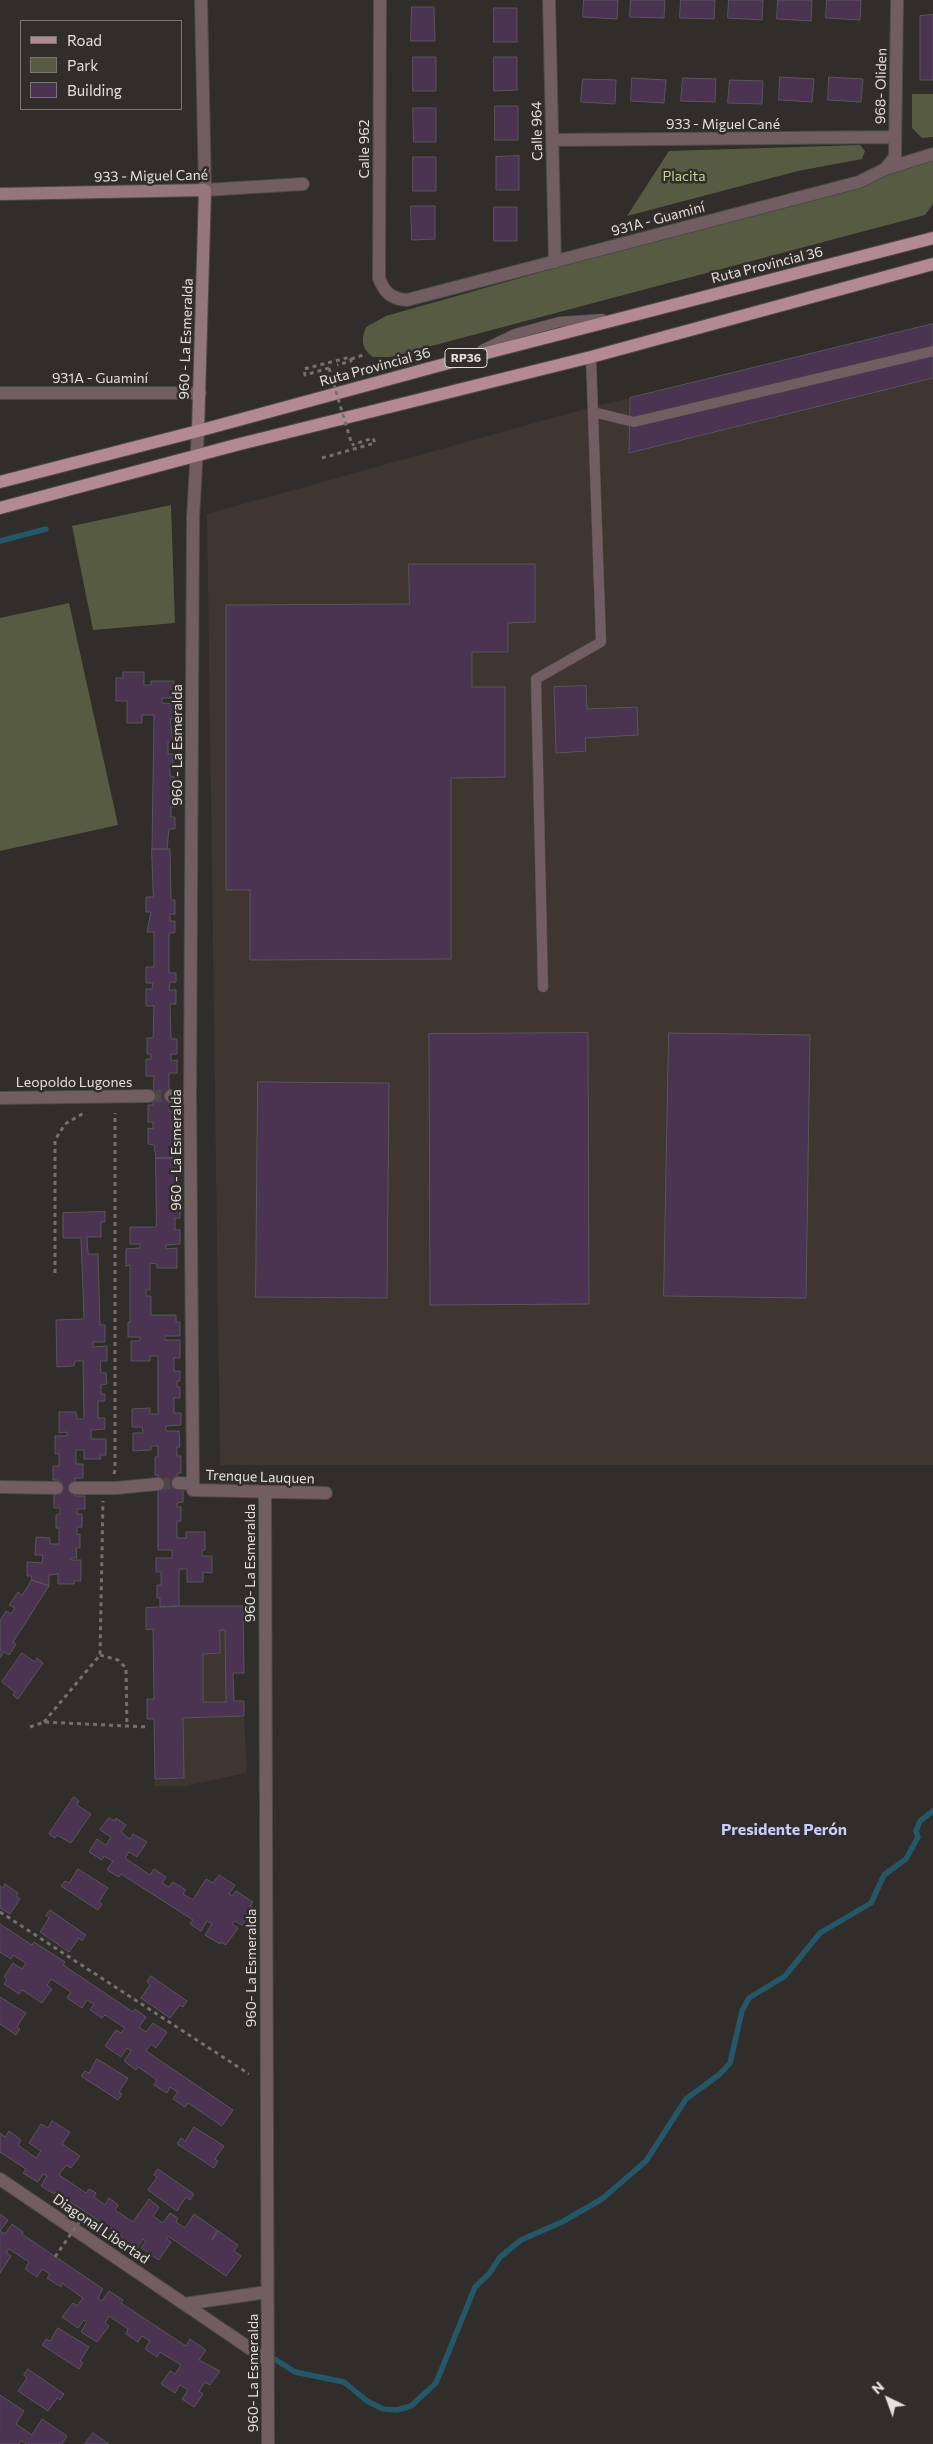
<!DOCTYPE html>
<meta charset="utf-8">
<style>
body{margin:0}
#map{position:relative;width:933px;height:2444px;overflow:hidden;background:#312d2b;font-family:Commissioner,sans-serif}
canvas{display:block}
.legend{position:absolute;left:20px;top:20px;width:162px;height:90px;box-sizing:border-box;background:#312d2b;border:1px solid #787573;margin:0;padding:6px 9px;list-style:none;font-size:15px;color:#e3e0df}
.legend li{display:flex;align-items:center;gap:10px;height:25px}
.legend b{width:25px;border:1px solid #787573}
.north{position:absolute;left:863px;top:2374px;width:50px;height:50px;-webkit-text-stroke:4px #312d2b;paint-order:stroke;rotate:318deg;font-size:14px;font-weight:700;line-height:20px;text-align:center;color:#e3e0df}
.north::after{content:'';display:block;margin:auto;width:18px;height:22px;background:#e3e0df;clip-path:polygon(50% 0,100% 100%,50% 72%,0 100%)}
</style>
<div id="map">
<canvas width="933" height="2444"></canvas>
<ul class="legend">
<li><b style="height:6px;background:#b38a94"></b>Road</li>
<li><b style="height:14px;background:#565b42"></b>Park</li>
<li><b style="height:14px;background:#4b3352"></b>Building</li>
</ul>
<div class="north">N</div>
</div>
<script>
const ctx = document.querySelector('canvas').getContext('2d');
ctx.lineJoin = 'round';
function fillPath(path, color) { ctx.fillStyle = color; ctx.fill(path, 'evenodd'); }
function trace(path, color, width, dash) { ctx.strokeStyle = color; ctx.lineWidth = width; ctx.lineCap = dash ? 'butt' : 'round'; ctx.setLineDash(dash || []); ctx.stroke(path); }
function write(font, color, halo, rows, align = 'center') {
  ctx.font = font + ' Commissioner,sans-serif'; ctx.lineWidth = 5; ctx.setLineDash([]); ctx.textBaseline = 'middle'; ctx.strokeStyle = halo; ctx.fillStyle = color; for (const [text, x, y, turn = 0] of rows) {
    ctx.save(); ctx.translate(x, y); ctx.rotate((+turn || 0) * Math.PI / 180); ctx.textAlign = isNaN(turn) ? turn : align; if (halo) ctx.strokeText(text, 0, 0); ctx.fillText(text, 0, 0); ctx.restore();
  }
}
fillPath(new Path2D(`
 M933,324V1465H220L207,514L592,407Z
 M220,1630H225L226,1702H203V1654L220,1653Z
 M244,1716L247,1773L185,1786H154L155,1779L184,1778L183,1718Z`), '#3f3531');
fillPath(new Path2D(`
 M912,94H933V137L922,138L912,128Z
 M860,145L865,151L862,159L798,171L627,216L669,151Z
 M933,159V204L925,215L390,357H373C361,348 361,340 366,327L386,316L887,174Z
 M171,505L175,623L93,630L72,526Z
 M69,603L118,825L0,851V618Z`), '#565b42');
trace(new Path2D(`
 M0,541L46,529
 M276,2360L295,2372L344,2382L367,2401L383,2409L397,2410L411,2406L436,2383L475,2287L489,2274L500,2257L521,2240L562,2222L602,2199L646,2161L686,2099L720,2074L730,2063L742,2011L749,1998L785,1976L820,1933L871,1903L884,1875L906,1859L918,1837L916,1831L920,1821L933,1811`), '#245768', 5.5);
const building = new Path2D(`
 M584,0H618L617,19L583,17Z
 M631,0H665L664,18L630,17Z
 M681,0H715L714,19L680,18Z
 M729,0H763L762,20L728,18Z
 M778,0H812L811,21L777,19Z
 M827,0H861L860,20L826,18Z
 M412,7H434L435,41H411Z
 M494,8H517V42H494Z
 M933,15V80H920V16Z
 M413,57H436V91H413Z
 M494,57H517V90L494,91Z
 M780,77L814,79L812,102L779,100Z
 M829,77L863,79L861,102L828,100Z
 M632,78L666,80L664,103L631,101Z
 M683,78L716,79L715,102L681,101Z
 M583,79L616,80L615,104L581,102Z
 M730,80L763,81L762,104L728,103Z
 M495,106H518V140H495Z
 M413,108H436V142H414Z
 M519,156V190H496V157Z
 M413,157H436V191H413Z
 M411,206H435V239L412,240Z
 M494,207H517V241H494Z
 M933,324V378L629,453L630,398Z
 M409,564H535V622L508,623V652H472V687H505V777L451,778V959L250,960V890H226V605L409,604Z
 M123,672H144V685H151V681H174V698H162V703L175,704L174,719H170L173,742H168V754H173V764H170V776L175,777V789H171V795H176V807H171V817H175V829H169L167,849H152L154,715H142V723H127V701H116V678H123Z
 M586,686L587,709L637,707L638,735L585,738L586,751L556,753L554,687Z
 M152,849H170L171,900H175V914H170V921H175V933H169V973H176V982H170L169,990H176V1004H170L171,1039H177V1054H171V1061L177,1060V1073H169V1111H176V1122H171L172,1129H179V1144H174V1158H156L154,1145L148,1144V1128L153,1129V1122H148V1105H153L154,1076H146V1059H151V1054H147V1038H153L154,1006H146V989H152L153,983H146V967H154V932H147L151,912H146V897H153Z
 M588,1033L589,1304L430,1305L429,1034Z
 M669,1033L810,1035L806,1298L664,1296Z
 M258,1082L389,1083L387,1298L256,1297Z
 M156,1158H174V1164L178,1165L179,1177H174V1184H180V1199H174V1204H180V1218H175V1230H180V1244L166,1245V1249L177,1248V1268H157V1264L150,1263V1290H146V1296H151V1315H176V1322H180V1336H165V1340H180V1358H174V1371H180V1381H177V1387H180V1398H174V1413H181V1425L166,1426V1431H179L180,1447H177V1456H181V1473H177L178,1483L183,1485V1502L177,1503V1507H181V1521H177V1538H186V1532H205V1550H202V1556H212V1573L203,1572V1582H187V1569H179V1606L160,1607V1598H157V1585H161V1572H156V1558H172V1550H158V1475H155V1457H158V1446H151V1450L133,1451V1433H143L142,1427H132V1409L150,1408V1414H158V1356H150V1361H131V1341H140V1337H128V1322H130V1265L126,1266V1249L140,1248V1244H130V1227H156Z
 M105,1212V1222H101V1237H87L88,1254H98L100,1325H105V1342H93V1347L107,1346V1361H100L101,1373H106L107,1384L101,1385V1394H105V1401H98V1418H105V1429L91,1430V1439H106V1455H100L101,1459H84V1450H76V1464H83V1478H75V1496H85V1509H77V1514H82V1527H77V1535L80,1534V1548H76L77,1558H70L71,1560H81V1581H74V1584H58V1574L49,1575V1586L32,1580L31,1576H27V1562L42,1563L43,1555H35L36,1537L50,1538V1544H59V1528H56V1515L60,1514V1508H54V1490H58V1480H53V1466H59V1453L55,1454V1436H67V1432L59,1433V1412H76L77,1419H84L83,1361H75L74,1366L57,1367L56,1320L84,1319L81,1238H63V1213Z
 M32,1580L49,1586L13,1642L16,1644L9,1655L4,1652L0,1658V1621L6,1611L11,1614L15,1608L9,1605L18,1592L22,1595Z
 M179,1606H243L244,1673H233L234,1701H244V1716L183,1718L184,1778L155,1779L154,1719H147V1699H154L153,1629L146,1630V1608ZM220,1630H225L226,1702H203V1654L220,1653Z
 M22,1653L35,1662L37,1658L43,1663L18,1699L13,1695L15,1692L2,1682Z
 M74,1797L79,1801L77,1805L91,1814L71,1843L57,1835L55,1838L49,1834Z
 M109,1818L115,1821L116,1818L126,1825L121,1832L130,1839L133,1834L147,1842L137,1857L129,1852L125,1858L150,1875L154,1869L166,1877L162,1883L169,1887L173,1882L186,1890L183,1894L193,1900L206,1879L213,1883L219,1875L235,1885L229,1894L232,1896L236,1891L253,1902L250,1906L254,1908L242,1925L235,1921L232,1924L238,1928L226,1945L221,1942L220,1944L205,1935L212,1924L207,1921L201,1931L190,1924L193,1920L121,1874L119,1877L107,1870L113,1861L104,1856L102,1860L89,1852L97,1839L106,1845L111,1837L100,1830Z
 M78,1869L108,1888L99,1902L102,1904L98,1910L61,1886L65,1881L69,1883Z
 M5,1884L18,1893L16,1896L20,1899L10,1914L0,1908V1886L3,1888Z
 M50,1910L86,1935L82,1941L79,1938L69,1952L40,1932L49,1918L46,1916Z
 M0,1924L32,1945L34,1942L65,1962L63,1965L133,2012L135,2009L146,2017L139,2027L146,2032L153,2023L167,2032L156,2048L151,2044L146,2051L233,2110L222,2126L188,2103L185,2107L173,2099L178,2092L170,2087L167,2093L154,2085L157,2080L138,2067L136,2070L124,2061L131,2051L127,2048L121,2057L105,2046L116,2030L121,2033L125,2028L105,2015L102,2018L90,2010L94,2004L87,2000L82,2008L67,1998L71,1992L51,1979L47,1985L52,1989L42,2003L22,1990L19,1994L4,1984L7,1979L4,1977L13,1963L22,1969L26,1963L13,1955L11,1959L0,1952Z
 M151,1976L187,2001L183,2007L180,2005L170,2018L141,1998L150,1985L147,1982Z
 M0,1997L26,2013L17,2027L20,2029L16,2035L0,2024Z
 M97,2059L128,2078L119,2092L122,2094L118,2100L81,2076L85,2071L89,2073Z
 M52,2121L70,2132L62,2144L80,2156L71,2168L66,2165L59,2175L86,2193L89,2189L96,2193L94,2197L105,2205L109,2198L118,2205L115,2210L133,2222L149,2199L159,2207L153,2216L163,2223L170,2213L178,2218L176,2222L185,2228L194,2214L217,2230L212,2240L218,2231L238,2245L234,2251L241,2256L226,2276L168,2236L166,2238L171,2242L159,2260L141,2248L146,2241L143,2239L136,2250L120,2239L122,2236L55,2192L54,2194L41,2186L47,2176L43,2174L38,2182L23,2173L26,2169L0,2152V2133L5,2137L9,2131L21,2140L18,2145L36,2158L41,2151L29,2143L41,2124L48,2128Z
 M194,2127L224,2146L215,2159L218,2161L214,2168L177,2144L181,2138L185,2141Z
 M158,2169L194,2194L190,2200L186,2197L177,2211L148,2190L157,2177L154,2175Z
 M0,2214L8,2220L0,2231L5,2234L12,2224L23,2232L22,2234L103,2289L98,2298L102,2301L109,2291L123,2300L121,2303L186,2346L190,2339L206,2350L199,2360L220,2371L210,2385L205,2382L199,2391L203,2394L194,2407L182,2399L188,2390L180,2385L175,2393L161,2384L170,2371L175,2374L181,2365L160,2352L157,2357L145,2349L150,2341L142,2336L138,2342L126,2334L128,2329L109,2316L105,2323L109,2326L97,2342L81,2332L87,2322L84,2320L78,2328L62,2317L73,2303L77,2306L83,2298L62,2283L61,2287L47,2278L50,2274L42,2269L37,2277L25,2269L29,2262L9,2249L6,2253L11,2256L0,2273Z
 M58,2328L89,2347L80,2361L83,2363L79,2369L42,2345L46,2339L50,2341Z
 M28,2369L64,2394L60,2400L57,2398L48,2411L18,2391L27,2378L24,2375Z
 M0,2395L24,2411L16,2424L32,2435L42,2419L67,2436L62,2444H26L21,2440L19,2444H0Z
 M93,2433L109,2444H85Z`);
fillPath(building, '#4b3352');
trace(building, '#59565a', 1);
trace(new Path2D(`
 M149,1096H171
 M158,1484L178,1483`), '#4c4846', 12, [12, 6]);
const lane = new Path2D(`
 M482,350L515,334L559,322L602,319
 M593,412L634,422L933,351
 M543,987L536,679L601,642L591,357`);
const street = new Path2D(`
 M201,0L205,190L303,184
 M380,0L379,278C384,292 391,299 407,300L859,182L885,169L933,154
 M549,0L555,262
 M552,140L895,137
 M885,169L895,157L897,0
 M0,393H200
 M198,431L193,517L190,1095L193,1490L326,1493
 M171,1096L190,1095
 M0,1098L149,1096
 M178,1483L193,1484
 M0,1487L57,1488
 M75,1488H116L158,1484
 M265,1492L268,2444
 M0,2179L267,2360
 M184,2304L267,2292`);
const secondary = new Path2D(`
 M0,194L205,190L198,431`);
const primary = new Path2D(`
 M0,482L198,431L467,358L933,238
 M0,508L236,445L591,357L933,264`);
trace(lane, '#4d4a48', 11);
trace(street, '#4d4a48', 14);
trace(secondary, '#4d4a48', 14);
trace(primary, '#4d4a48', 14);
trace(new Path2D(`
 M351,359L363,355
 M329,368L305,375L304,369L350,357L351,361L337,365
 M322,458L375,443L373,438L352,445
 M55,1273V1140L65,1124L84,1113
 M114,1474L115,1470V1113
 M100,1655L118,1660L126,1668L127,1727
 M44,1722L100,1655L103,1501
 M30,1727L44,1722L148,1727
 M0,1912L249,2074`), '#74706e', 3, [4, 4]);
trace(lane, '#715d62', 10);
trace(street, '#715d62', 12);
trace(secondary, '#96767e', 12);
trace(primary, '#b38a94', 12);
trace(new Path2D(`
 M329,368L352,445
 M55,2257L86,2212`), '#74706e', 3, [4, 4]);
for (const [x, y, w] of [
 [466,358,42]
]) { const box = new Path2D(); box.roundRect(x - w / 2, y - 9.5, w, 19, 4); ctx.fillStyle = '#312d2b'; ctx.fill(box); trace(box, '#e3e0df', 1); }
write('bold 12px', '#e3e0df', null, [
 ["RP36",466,358]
]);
write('14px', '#e3e0df', '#312d2b', [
 ["968- Oliden",881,86,-89],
 ["933 - Miguel Cané",723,124],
 ["Calle 964",537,131,-91],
 ["Calle 962",364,149,-90],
 ["933 - Miguel Cané",151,176,-1],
 ["931A - Guaminí",658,219,-15],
 ["Ruta Provincial 36",767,265,-14],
 ["960 - La Esmeralda",186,339,-88],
 ["Ruta Provincial 36",375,367,-15],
 ["931A - Guaminí",100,378],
 ["960 - La Esmeralda",177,745,-90],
 ["Leopoldo Lugones",74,1082],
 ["960 - La Esmeralda",176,1150,-90],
 ["Trenque Lauquen",260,1477,2],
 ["960- La Esmeralda",250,1563,-90],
 ["960- La Esmeralda",251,1968,-90],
 ["Diagonal Libertad",101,2229,34],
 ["960- La Esmeralda",253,2373,-90]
]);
write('14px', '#c8d692', '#312d2b', [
 ["Placita",684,176]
]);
write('bold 16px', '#cbcdf9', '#312d2b', [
 ["Presidente Perón",784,1830]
]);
</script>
